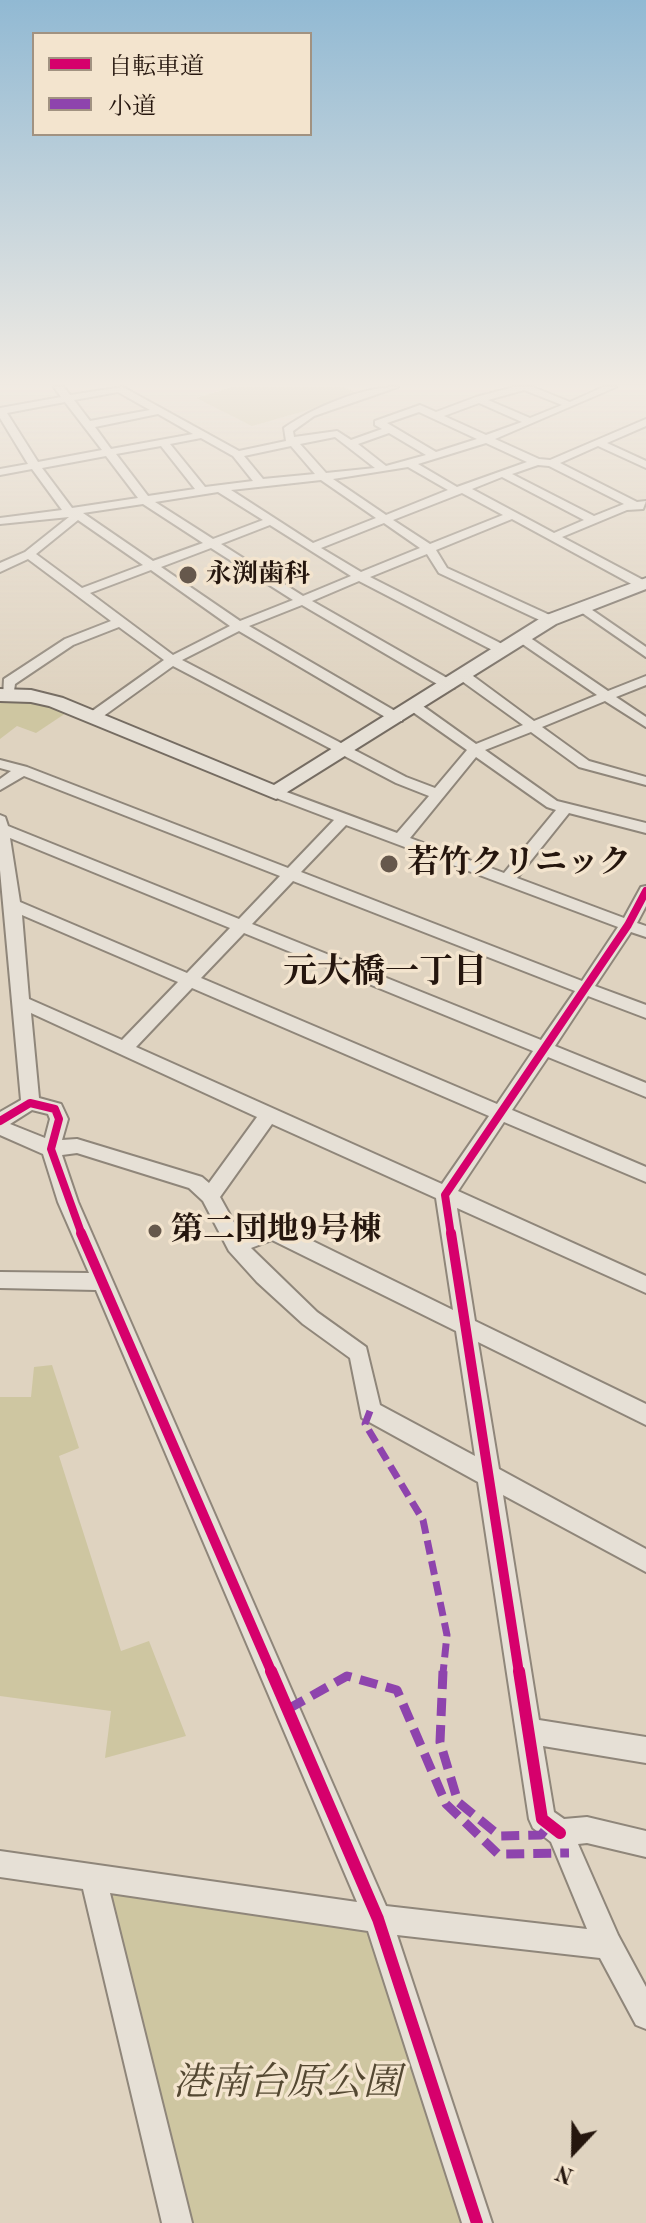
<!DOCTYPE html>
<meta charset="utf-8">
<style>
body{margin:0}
#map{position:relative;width:646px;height:2223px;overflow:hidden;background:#dfd3c0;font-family:"Old Standard TT","Noto Serif JP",serif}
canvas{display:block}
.legend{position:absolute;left:32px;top:32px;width:280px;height:104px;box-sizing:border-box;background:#f3e4ce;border:2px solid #a19281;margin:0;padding:10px 14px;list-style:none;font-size:24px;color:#25160e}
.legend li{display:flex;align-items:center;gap:16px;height:40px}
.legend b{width:40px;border:2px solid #a19281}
.north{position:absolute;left:534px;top:2111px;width:80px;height:80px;-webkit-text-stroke:6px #f3e4ce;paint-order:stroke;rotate:202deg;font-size:22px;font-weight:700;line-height:32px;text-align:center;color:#25160e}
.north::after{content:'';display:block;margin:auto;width:28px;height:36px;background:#25160e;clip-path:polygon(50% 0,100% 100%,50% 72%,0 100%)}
</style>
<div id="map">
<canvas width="646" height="2223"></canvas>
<ul class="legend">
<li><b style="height:10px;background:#d6006c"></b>自転車道</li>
<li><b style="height:10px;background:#8e44ad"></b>小道</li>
</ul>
<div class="north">N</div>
</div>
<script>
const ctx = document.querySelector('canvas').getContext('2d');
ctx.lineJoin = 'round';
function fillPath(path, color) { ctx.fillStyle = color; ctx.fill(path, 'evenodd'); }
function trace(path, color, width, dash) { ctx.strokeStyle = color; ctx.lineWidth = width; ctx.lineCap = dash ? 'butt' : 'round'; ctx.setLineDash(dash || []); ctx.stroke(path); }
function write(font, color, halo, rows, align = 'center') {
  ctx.font = font + ' "Old Standard TT","Noto Serif JP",serif'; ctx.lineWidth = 7; ctx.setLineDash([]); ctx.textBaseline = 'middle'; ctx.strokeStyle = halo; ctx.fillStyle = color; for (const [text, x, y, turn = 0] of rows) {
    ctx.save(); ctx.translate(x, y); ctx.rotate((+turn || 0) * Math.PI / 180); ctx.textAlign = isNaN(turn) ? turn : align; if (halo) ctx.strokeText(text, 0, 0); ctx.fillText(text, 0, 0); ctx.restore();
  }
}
fillPath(new Path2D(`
 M232,387H344L361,395L252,426L196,398Z
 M0,699L27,700L66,713L36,733L17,726L0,739Z
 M52,1365L79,1448L59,1456L121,1651L149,1641L186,1736L105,1758L111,1711L0,1696V1397H31L34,1367Z
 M93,1877L378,1919L477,2223H177Z`), '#cec6a1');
const street = new Path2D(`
 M54,387H64L70,395L123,387L239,451L286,441L284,428C312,408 364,386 398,387L314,416L293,431L294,437L337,431L351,440L382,429L375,425V421L420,405L436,412L476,397L514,387H533L570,402L603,387H616L495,439L539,459L550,460L646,419V426L607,443L646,461V468L598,446L560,463L637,502L646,501L643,509L627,510L562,537L645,581V587H637L512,519L436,550L447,568L554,617V623H546L439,573L427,554L370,577L508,647V653H498L359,581L312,601L454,682V688H444L302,605L249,626L402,715V721H392L239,631L182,660L406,777L435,788L467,750L410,710V704H420L476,744L523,725L459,679V673H469L534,721L597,695L518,641V635H526L608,691L646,676V685L616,697L646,717V727L605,701L542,727L589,761L646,777V785L579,767L531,732L485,750L557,801L646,823V833L569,813L517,878L624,918L641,887L646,886V906L637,923L646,926V937L631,932L595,986L646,1005V1018L588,996L555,1046L646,1083V1097L548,1057L512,1110L646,1167V1182L504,1122L458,1191L646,1276V1293L457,1208L475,1321L646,1404V1425L478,1342L499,1469L646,1549V1572L503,1495L539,1720L646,1737V1763L543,1746L554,1812L564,1819L587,1817L646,1831V1857L587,1843L578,1844L618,1935L646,1987V2029L636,2025L600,1958L397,1935L492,2223H462L368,1931L110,1893L192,2223H162L83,1889L0,1877V1851L357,1902L96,1290L0,1288V1272L89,1273L58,1202L43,1154L0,1135V1112L21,1100L0,870V815L5,817L8,826L239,919L280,876L24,776L0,790V779L11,771L0,768V760L27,767L288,868L334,820L271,796V790H281L397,833L429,796L396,783L173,666L98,720H88V714L164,660L119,627L73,645L15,684L13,698H3L4,679L65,639L111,621L28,559L0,572V563L25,552L69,517L0,524V518L62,510L32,469L0,475V469L28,464L0,418V408L61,397ZM524,390L562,405L530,418L488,400ZM118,392L150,410L90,421L74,400ZM65,402L102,450L38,462L7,413ZM479,403L522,422L486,435L444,416ZM419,412L477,439L436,452L387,423ZM158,414L193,434L111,449L95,427ZM389,433L426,455L386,466L358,444ZM335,437L375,468L326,473L300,444ZM201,438L233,456L253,481L205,487L170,444ZM486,443L527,462L457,487L418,464ZM161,446L195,489L148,496L116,454ZM291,446L315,474L263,479L244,456ZM106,456L138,498L72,508L42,468ZM538,465L549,466L624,504L594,516L512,474ZM408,467L448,490L386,515L333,479ZM502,477L584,520L554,533L472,489ZM321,480L376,518L313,543L231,490ZM218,492L263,520L213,539L155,502ZM462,493L503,515L430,544L393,520ZM143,504L203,543L153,561L83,513ZM78,520L143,565L82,588L36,554ZM384,523L420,548L361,572L321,548ZM270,525L351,576L303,596L221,544ZM211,548L293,600L240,621L161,567ZM151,570L230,626L173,655L90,593ZM476,757L547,807L556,810L504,873L410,838ZM346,825L618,927L582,981L301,872ZM10,838L230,928L187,973L20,902ZM293,881L575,991L541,1040L252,924ZM22,915L178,982L122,1040L29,999ZM244,933L533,1051L497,1104L201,978ZM192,988L489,1116L442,1184L136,1047ZM31,1013L257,1117L209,1183L202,1177L77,1139L62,1140L68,1119L61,1104L39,1098ZM32,1110L48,1114L50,1119L45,1138L10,1124ZM272,1124L436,1198L453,1310L280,1225L273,1223L241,1235L220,1197ZM77,1153L189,1188L203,1201L229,1251L257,1282L303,1324L350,1358L362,1418L478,1482L529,1819L533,1828L551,1842L587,1929L386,1906L78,1202L62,1155ZM272,1240L456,1331L475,1456L380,1405L366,1347L317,1312L251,1248Z
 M582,603L646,647V657L578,610V604Z`);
const secondary = new Path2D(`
 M646,578V589L556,624L276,799L49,706L31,702L0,701V689L31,690L63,698L274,785L544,616Z`);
trace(street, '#8f867a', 4);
trace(secondary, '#756c62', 4);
fillPath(street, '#e6e0d6');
fillPath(secondary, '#e6e0d6');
trace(new Path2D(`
 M370,1411L365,1424L423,1520L447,1635L443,1673`), '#8e44ad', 7, [14, 7]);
trace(new Path2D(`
 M443,1671L440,1742L458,1802L500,1836L541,1835L550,1824
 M288,1709L347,1676L397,1690L446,1804L498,1854L569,1853`), '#8e44ad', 9, [18, 9]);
trace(new Path2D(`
 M0,1121L30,1103L55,1109L59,1119L51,1149L82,1235
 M451,1235L445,1195L628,925L646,891`), '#d6006c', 8);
trace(new Path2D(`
 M81,1233L272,1673
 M451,1233L519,1673`), '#d6006c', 10);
trace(new Path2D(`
 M271,1671L378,1919L477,2223
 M519,1671L542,1819L560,1833`), '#d6006c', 12);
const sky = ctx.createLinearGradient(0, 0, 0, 698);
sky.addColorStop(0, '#91b9d3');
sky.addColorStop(0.55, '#f1ebe3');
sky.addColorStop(1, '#f1ebe300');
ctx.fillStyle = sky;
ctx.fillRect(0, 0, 646, 698);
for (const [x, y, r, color] of [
 [188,575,10,"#66584c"],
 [389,864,10,"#66584c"],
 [155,1231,8,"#66584c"]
]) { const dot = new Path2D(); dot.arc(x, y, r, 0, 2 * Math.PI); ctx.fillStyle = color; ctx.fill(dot); trace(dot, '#f3e4ce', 3); }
write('bold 26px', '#25160e', '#f3e4ce', [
 ["永渕歯科",206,575]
], 'left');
write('bold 32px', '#25160e', '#f3e4ce', [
 ["若竹クリニック",407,864],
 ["第二団地9号棟",171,1231]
], 'left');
write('bold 34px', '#25160e', '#f3e4ce', [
 ["元大橋一丁目",385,973]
]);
write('italic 38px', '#544832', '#f3e4ce', [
 ["港南台原公園",287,2084]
]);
</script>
